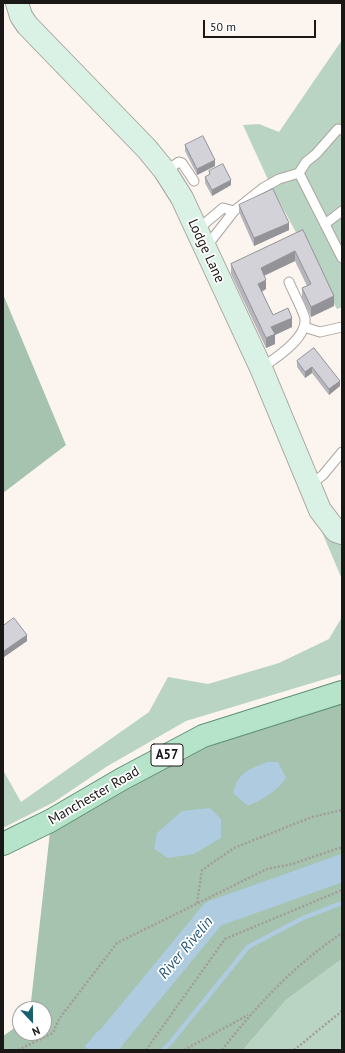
<!DOCTYPE html>
<style>
body{margin:0}
#map{position:relative;width:345px;height:1053px;overflow:hidden;background:#fbf4ef;font-family:"PT Sans",sans-serif}
canvas{display:block}
.frame{position:absolute;inset:0;border:4px solid #1a1816;pointer-events:none}
.north{position:absolute;left:12px;top:1001px;width:40px;height:40px;box-sizing:border-box;background:#fff;border:1px solid #a3a3a2;border-radius:50%;rotate:158deg;font-size:11px;font-weight:700;line-height:16px;text-align:center;color:#1a1816}
.north::after{content:'';display:block;margin:auto;width:14px;height:18px;background:#17616f;clip-path:polygon(50% 0,100% 100%,50% 72%,0 100%)}
.scale{position:absolute;left:203px;top:20px;width:113px;height:18px;box-sizing:border-box;border:2px solid #1a1816;border-top:0;padding-left:5px;font-size:12px;line-height:14px;white-space:nowrap;color:#1a1816;-webkit-text-stroke:3px #fff;paint-order:stroke}
</style>
<div id="map">
<canvas width="345" height="1053"></canvas>
<div class="frame"></div>
<div class="north">N</div>
<div class="scale">50 m</div>
</div>
<script>
const ctx = document.querySelector('canvas').getContext('2d');
ctx.lineJoin = 'round';
function fillPath(path, color) { ctx.fillStyle = color; ctx.fill(path, 'evenodd'); }
function trace(path, color, width, dash) { ctx.strokeStyle = color; ctx.lineWidth = width; ctx.lineCap = dash ? 'butt' : 'round'; ctx.setLineDash(dash || []); ctx.stroke(path); }
function write(font, color, halo, rows, align = 'center') {
  ctx.font = font + ' "PT Sans",sans-serif'; ctx.lineWidth = 3.5; ctx.setLineDash([]); ctx.textBaseline = 'middle'; ctx.strokeStyle = halo; ctx.fillStyle = color; for (const [text, x, y, turn = 0] of rows) {
    ctx.save(); ctx.translate(x, y); ctx.rotate((+turn || 0) * Math.PI / 180); ctx.textAlign = isNaN(turn) ? turn : align; if (halo) ctx.strokeText(text, 0, 0); ctx.fillText(text, 0, 0); ctx.restore();
  }
}
fillPath(new Path2D(`
 M342,40V307L337,309L270,184L243,125L259,124L279,132Z
 M319,525L342,540V586L341,577Z
 M342,617V674L186,721L106,767L54,802L3,828V770L21,802L149,712L168,677L208,684L279,663L329,639Z
 M342,959V1050H243L286,1000Z`), '#b9d4c2');
fillPath(new Path2D(`
 M3,294L66,445L3,493Z
 M342,704V959L286,1000L243,1050H3V1036L13,1029L20,1019V1033H44V1009H27L31,1002L50,832L202,748Z`), '#a5c3ae');
fillPath(new Path2D(`
 M267,762H278L286,778C276,792 263,799 248,806L233,793C239,771 247,771 267,762Z
 M210,808L221,819V838L194,854L168,858L154,849L157,833L182,811Z
 M110,1023L129,1034L120,1050H88L85,1046L97,1032Z`), '#aecbe0');
trace(new Path2D(`
 M163,1050L171,1042L248,947L303,918L342,903`), '#aecbe0', 4.5);
trace(new Path2D(`
 M101,1050L213,914L342,868`), '#aecbe0', 27);
const lane = new Path2D(`
 M165,171L179,162L182,163L194,181
 M299,173L342,258
 M325,224L342,211
 M197,230L223,208L234,211
 M206,247L234,211L263,188L279,179L299,173L306,162L316,154L338,129L342,130
 M304,327L320,332L342,327
 M261,368C275,359 307,338 305,319C303,310 293,292 289,282
 M310,485L323,475L342,452`);
const secondary = new Path2D(`
 M17,3L21,16L27,25L147,149L165,171L182,198L261,368L320,510L336,531L342,533`);
const primary = new Path2D(`
 M3,844L50,821L122,779L203,736L342,692`);
trace(lane, '#aba59f', 11);
trace(secondary, '#aba59f', 24);
trace(primary, '#609175', 24);
trace(new Path2D(`
 M197,903L202,870L234,848L312,817L342,810
 M18,1050L53,1033L59,1019L117,943L267,869L292,864L342,847
 M146,1050L225,939L342,890
 M184,1050L248,1015
 M222,1050C258,1004 293,966 342,933
 M294,1050L342,1011`), '#a29d99', 2.5, [2, 2]);
trace(lane, '#fff', 9);
trace(secondary, '#daf2e5', 22);
trace(primary, '#b6e4cb', 22);
fillPath(new Path2D(`
 M185,145L215,166L197,175L185,151Z
 M209,171L231,185L212,196L205,183V177L209,175Z
 M239,205L289,230L254,246L239,212Z
 M303,230L334,306L311,317L302,298V288L307,286L295,261L264,276L266,289L262,292L273,315L292,327L275,335V344L266,348L231,274V264Z
 M314,348L340,386L329,395L312,373L305,378L297,367V361Z
 M3,626L27,641L4,657L3,655Z`), '#b5b5bb');
fillPath(new Path2D(`
 M215,160V166L197,175V169Z
 M231,180V185L212,196V190Z
 M289,223V230L254,246V238Z
 M295,251V261L261,277V268Z
 M266,280V289L258,293V284Z
 M334,296V306L311,317V307Z
 M292,318V327L275,335V344L266,348V338L271,327Z
 M312,367V373L305,378V372Z
 M340,381V386L329,395V389Z
 M27,635V641L4,657V651Z`), '#949398');
const building = new Path2D(`
 M203,136L215,160L197,169L185,145Z
 M223,164L231,180L212,190L205,177L210,174L209,171Z
 M273,189L289,223L254,238L239,205Z
 M303,230L334,296L311,307L302,288L311,284L295,251L261,268L266,280L258,284L273,315L288,308L292,318L271,327L275,334L266,338L231,264Z
 M314,348L340,381L329,389L312,367L305,372L297,361Z
 M14,618L27,635L4,651L3,650V626Z`);
fillPath(building, '#d3d2d9');
trace(building, '#949398', 1);
for (const [x, y, w] of [
 [167,755,32]
]) { const box = new Path2D(); box.roundRect(x - w / 2, y - 11, w, 22, 3); ctx.fillStyle = '#fff'; ctx.fill(box); trace(box, '#1a1816', 1); }
write('bold 13px', '#1a1816', null, [
 ["A57",167,755]
]);
write('14px', '#1a1816', '#fff', [
 ["Lodge Lane",206,251,65],
 ["Manchester Road",94,796,-30]
]);
write('italic 15px', '#265776', '#fff', [
 ["River Rivelin",186,948,-50]
]);
</script>
